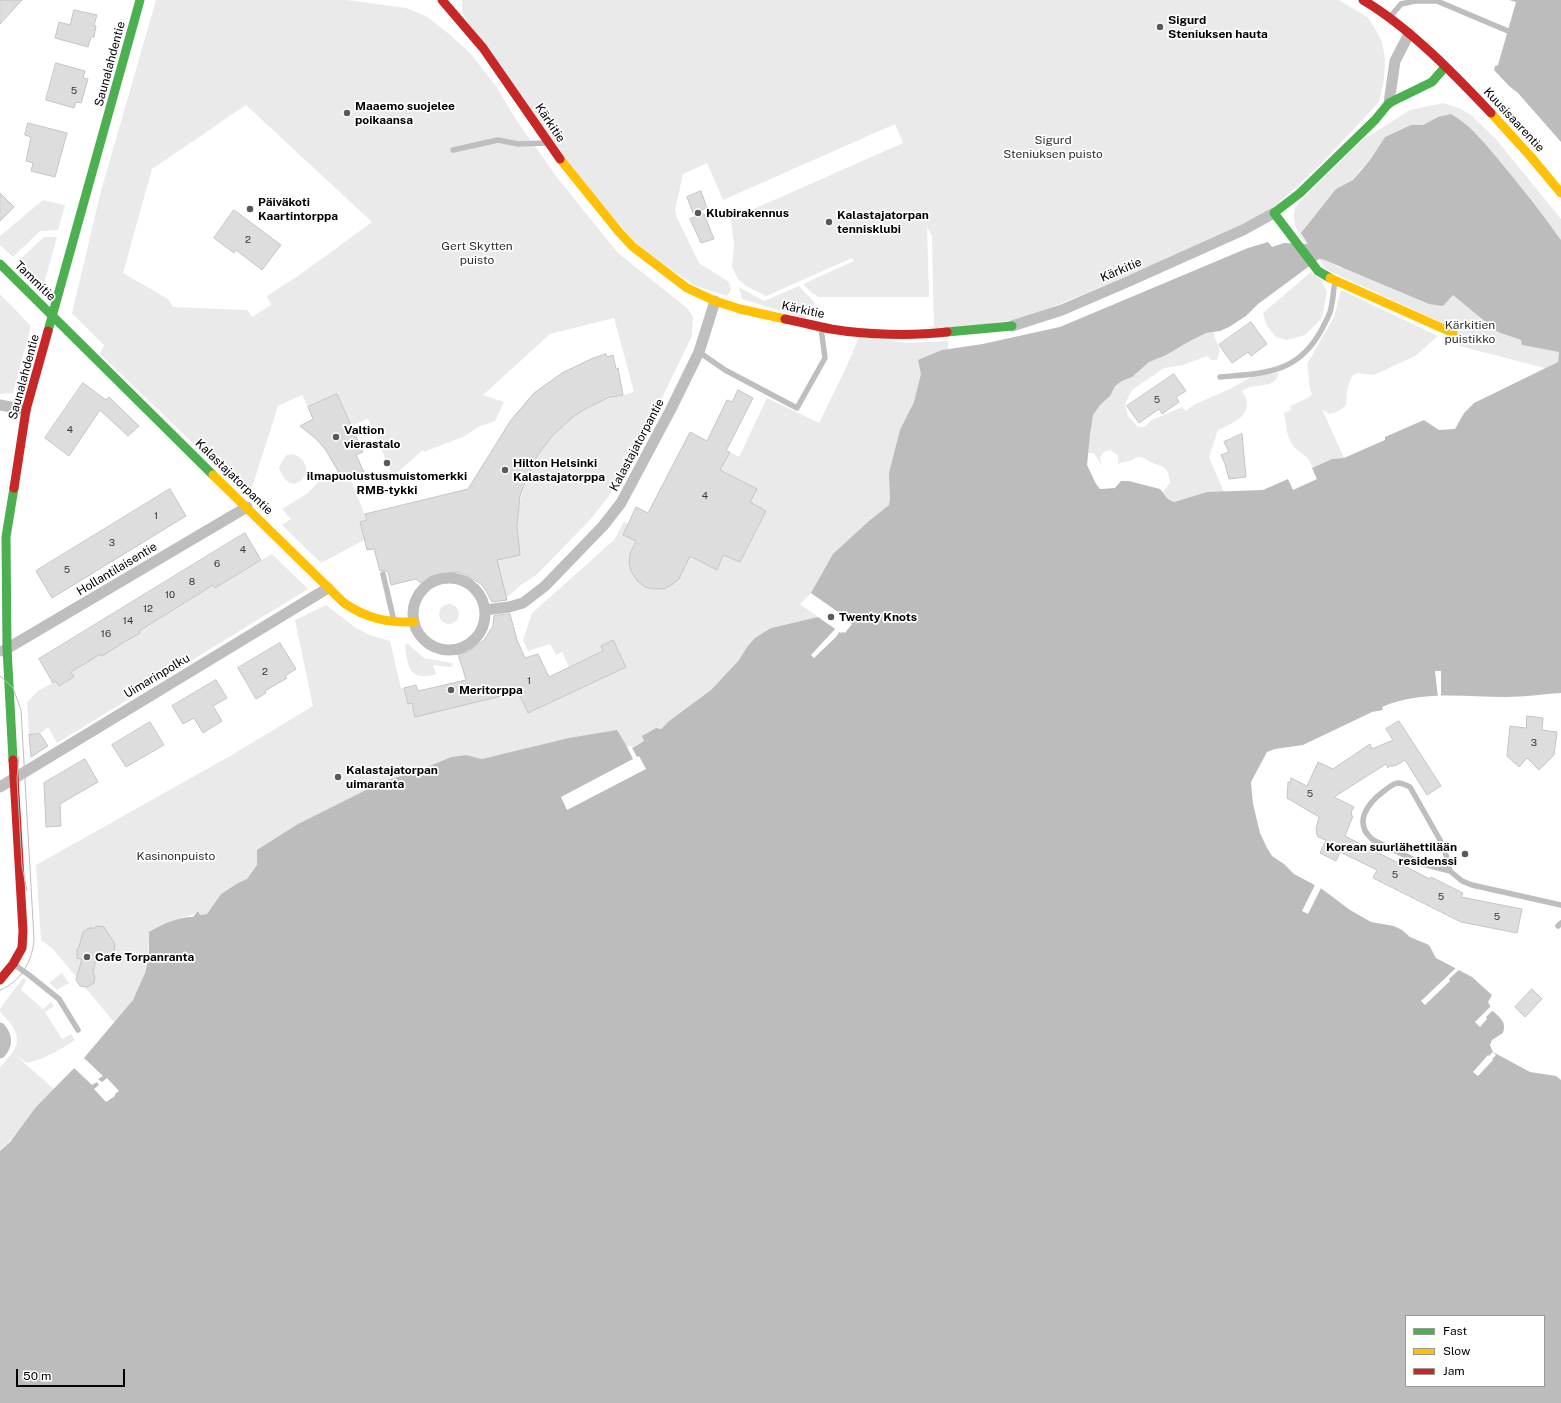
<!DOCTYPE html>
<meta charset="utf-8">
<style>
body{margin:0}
#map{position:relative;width:1561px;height:1403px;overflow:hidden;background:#fff;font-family:"Public Sans",sans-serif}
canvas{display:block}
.legend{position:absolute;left:1405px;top:1315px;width:140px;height:72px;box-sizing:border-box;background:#fff;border:1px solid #999;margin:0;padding:5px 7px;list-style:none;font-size:12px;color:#000}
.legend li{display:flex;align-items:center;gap:8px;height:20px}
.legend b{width:20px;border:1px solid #999}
.scale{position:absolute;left:16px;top:1369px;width:109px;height:18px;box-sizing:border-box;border:2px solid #000;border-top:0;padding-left:5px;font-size:12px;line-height:14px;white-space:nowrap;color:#000;-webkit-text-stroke:3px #fff;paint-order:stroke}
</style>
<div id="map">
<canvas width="1561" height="1403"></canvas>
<ul class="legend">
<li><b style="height:5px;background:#4caf50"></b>Fast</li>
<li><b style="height:5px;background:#ffc107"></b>Slow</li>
<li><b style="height:5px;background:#c62828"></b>Jam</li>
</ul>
<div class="scale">50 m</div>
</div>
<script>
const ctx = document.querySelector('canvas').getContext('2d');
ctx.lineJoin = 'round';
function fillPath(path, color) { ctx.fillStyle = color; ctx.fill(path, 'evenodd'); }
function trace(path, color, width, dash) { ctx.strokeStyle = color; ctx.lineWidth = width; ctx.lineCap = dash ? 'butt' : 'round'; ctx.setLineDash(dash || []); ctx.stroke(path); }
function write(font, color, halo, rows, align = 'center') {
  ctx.font = font + ' "Public Sans",sans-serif'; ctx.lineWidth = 3.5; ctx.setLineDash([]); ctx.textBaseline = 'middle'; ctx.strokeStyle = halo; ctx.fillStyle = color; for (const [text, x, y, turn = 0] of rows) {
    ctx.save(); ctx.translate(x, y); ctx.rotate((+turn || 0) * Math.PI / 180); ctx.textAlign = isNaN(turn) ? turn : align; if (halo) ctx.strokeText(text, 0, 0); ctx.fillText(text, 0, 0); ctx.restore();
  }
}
fillPath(new Path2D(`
 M156,0H347L406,8L426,16L449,34L470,53L496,86L517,121L559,180L618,253L687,308L693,317L692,336L659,404L609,496L589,521L550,561L536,575L521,585L506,598L497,560L520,555C511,497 532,439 585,409C601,400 617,397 634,392L614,318L550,334L483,395L504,402L495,421L478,427L465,436L424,452L423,450L393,476L368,419L351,426L337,394L308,407L302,395L278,406L249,497L100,354L104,345L72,313L101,191ZM246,105L372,222L301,274L267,296L271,305L252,317L247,310L173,307L168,299L123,273L152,169Z
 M462,0H1339L1367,17L1375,28L1382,42L1385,59L1384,80L1379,102L1320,165L1270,211L1241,226L1167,259L1050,308L1015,320L934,332L932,236L927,227L929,297H819L812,293L803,284L854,261L852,258L766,296L746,286L738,279L732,267L734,244L731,219L903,143L895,124L723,200L707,163L683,174L675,210L677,218L699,263L729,282L731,290L727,296L696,286L642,250L564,162L462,13Z
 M1443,103L1459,108L1471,115L1496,139L1561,219V240L1523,189L1477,134L1438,117L1423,125H1411L1385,137L1370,160L1360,170L1308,246C1298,234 1291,223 1295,207L1361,141L1410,110Z
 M43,200L65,205L58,230L40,231L13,257L0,245V236Z
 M44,237H57L43,287L17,262Z
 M1248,248L1245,255L907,562L850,623L851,621L811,593L800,604L818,617L771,628L747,647L739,660L711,690L669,721L660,729L642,736L644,741L628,750L511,753L482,759L466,755L451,757L420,770L382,782L298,824L257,865L247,880L238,883L221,894L207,914L200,915L198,911C192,917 189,915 181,918C170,921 160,926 149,932C149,956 146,980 132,1001C127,1008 120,1015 114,1022L53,949L41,940L36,865L230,756L313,706L295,620L326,605L356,628L370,635L390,641L401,688H404L408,704L412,703L415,716L518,692L528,713L625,667L603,651L569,667L562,652L556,655L550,644L528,651L523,640L532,613L614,540L624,522L628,524L636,541C634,545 631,551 630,555C627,570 637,586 652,589C656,590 660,589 664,589L686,554L717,569L723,555L740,562L766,511L750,502L757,489L720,470L730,452L739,457L767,398L819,423L846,368L859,337L907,343L947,341L949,343L947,350L983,344L1060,327Z
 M1319,259H1322L1341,268L1423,263L1498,332L1521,340L1523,345L1559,352L1558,362L1545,368L1463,347L1451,342L1453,328L1327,270Z
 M1311,272L1321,280L1327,292L1322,318L1305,335L1287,340L1276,337L1267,326L1263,313Z
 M799,286L815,303L806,319L742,299L739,287L764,301Z
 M1341,290L1438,336L1415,356L1374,375L1357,373L1352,376L1347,390L1346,405L1339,411L1329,414L1322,409L1344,458L1332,459L1312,468C1310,454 1299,455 1292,444C1286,436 1286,422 1284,413L1291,410L1290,406L1308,398L1312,394C1307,383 1310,376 1307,364L1334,317Z
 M0,294L31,326L13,393L0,394Z
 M1246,316C1235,323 1225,330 1213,332L1220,351L1217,360H1211L1207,356L1183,365L1164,368L1132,390L1125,404L1128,416L1138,427H1144L1152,420L1182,407L1186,411L1195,404L1230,389L1253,376L1279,373C1274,391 1257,381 1242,391C1244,394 1247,399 1247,403C1247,419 1230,424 1218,430L1209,457L1224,492H1207L1174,502L1168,499L1163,492L1170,483C1168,466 1165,468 1150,462C1146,460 1143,457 1139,457C1135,457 1133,460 1130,461C1125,462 1122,462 1118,464V455L1110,450L1104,452L1100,457L1102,466L1094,453H1088L1087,465L1093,478L1055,447L1115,367Z
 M293,454C303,458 305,462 307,472L302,480L294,484C285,482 283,477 279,468L282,461L287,455Z
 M338,471L344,481L350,478L367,520L360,522L364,540L321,563L282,525L291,519L282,509L308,493L320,480Z
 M272,554L308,589L57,743L48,727L40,734L29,735L27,702L38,691L56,681L60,686L74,677L71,672L101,654L102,655L139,633V631L213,585L215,588Z
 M439 614a10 10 0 1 1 20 0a10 10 0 1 1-20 0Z
 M408,644L424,658L452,663L453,666L449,667L433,665L436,674C409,682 408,667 405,645Z
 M62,973L69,983L57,990L49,983Z
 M23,978L26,980L21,990L43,1009L51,1002L54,1006L45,1012L62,1039L71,1034L75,1040C60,1050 45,1059 27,1063L15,1055L54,1089C34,1107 20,1132 0,1151V1067C13,1053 25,1042 10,1023C7,1019 3,1016 0,1011L1,1007Z`), '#eaeaea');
fillPath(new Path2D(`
 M1509,0H1561V142L1518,93L1509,86L1494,70L1495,66L1498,65L1516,2Z
 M1451,114C1470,125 1484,142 1498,159C1520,185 1541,212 1561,240V693C1543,694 1524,697 1506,697C1464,697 1421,690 1382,707L1383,710L1372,712L1303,745L1275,749L1267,752L1251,782L1253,804L1260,833L1267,848L1272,856L1284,864L1294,874L1322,889L1350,910L1371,922L1394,926L1402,930L1410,937L1429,945L1436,958L1472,977L1492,995L1488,1002C1490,1005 1491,1009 1493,1011C1500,1018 1507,1022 1503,1033L1492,1040L1490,1045L1493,1052L1530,1072L1556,1076L1561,1080V1403H0V1151L10,1142L36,1107L84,1058L133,1000L145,973L149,955V932C163,924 177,917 193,917L198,911L200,915L207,914L221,894L238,883L247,879L257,865V850L298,824L382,782L420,770L451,757L466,755L482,759L569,738L617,730L629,750L644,741L642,736L656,728L661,729L669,721L711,690L739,660L747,647L755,638L771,628L818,617L841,633L843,632L845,633L852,624L850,623L851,621L811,593L833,554L869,521L889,505L890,499L889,473L900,430L914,402L921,374L918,360L942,350L983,344L1060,327L1248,248L1268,242L1272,247L1284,243L1308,244L1301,233L1336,189L1353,180L1370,160L1385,137L1411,125H1423L1438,117ZM1319,259H1322L1429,304L1443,306L1453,295L1498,332L1521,340L1522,345L1559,352L1558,362L1474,403L1464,413L1455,429L1439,430L1424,420L1385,437V440L1344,458L1332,459L1312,468L1317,479L1293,490L1288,479L1263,490L1207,492L1174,502L1168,499L1160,489L1129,481H1121L1115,488L1100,489L1096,484L1087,465L1090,434L1093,415L1100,405L1110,396L1115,386L1122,381L1132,377L1149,362L1166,355L1188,342L1206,333L1220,331L1229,327L1246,316L1258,304ZM1406,1316H1544V1386H1406Z`), '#bcbcbc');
fillPath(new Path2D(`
 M836,628L840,631L836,637L814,658L811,655Z
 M1435,671H1441V698H1438Z
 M629,746H631L637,757L639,756L646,769L567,810L561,797L633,759L627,747Z
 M1316,883L1322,886L1308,914L1302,911Z
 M1457,967L1460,969L1449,979L1450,981L1425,1005L1421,1001Z
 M1491,1006L1494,1009L1486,1017L1487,1019L1480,1027L1475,1022Z
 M1493,1052L1496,1055L1492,1059L1493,1060L1478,1076L1473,1072L1488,1055L1489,1056Z
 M84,1058L103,1076L98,1079L102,1082L107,1078L119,1091L115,1094V1096L106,1102L94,1089L99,1085L97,1082L92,1085L73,1067Z`), '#fff');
const building = new Path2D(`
 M0,0H22L0,24Z
 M74,10L97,15L94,25L96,26L94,37H91L88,47L55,38L59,22L70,25Z
 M56,63L85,71L83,78L88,79L81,103L76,102L74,108L46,100Z
 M28,123L67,133L55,177L31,171L33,163L26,161L31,137L25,135Z
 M701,191L707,208L693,213L687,197Z
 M0,193L14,207L0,221Z
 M234,210L281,245L262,270L236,250L234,253L214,238Z
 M704,214L714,239L701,243L690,219Z
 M1251,322L1267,344L1251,356L1248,352L1232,363L1219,345Z
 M606,354L607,357L613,355L616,369L618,368L623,395L608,398L585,409L574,416L553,435L537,456L525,482L520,496L517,526L520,555L497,560L507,600L492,602L485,589L481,584L466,575L457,572L439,574L430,577L422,584L416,579L391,585L388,572L382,570L380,571L374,549L367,550L360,522L367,520L365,514L468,489L511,420L534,393L562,373L591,359Z
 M1174,374L1186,391L1176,397L1179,402L1162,414L1159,409L1139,423L1127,406Z
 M83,383L106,400L109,397L139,426L128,436L100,410L69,456L45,438Z
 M738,390L753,398L726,451L730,452L720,470L757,489L750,502L766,511L740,562L723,555L717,570L690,556L679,579L673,584L664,589H653L645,587L637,581L631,571L629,563L630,554L636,541L623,535L636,507L648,513L690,432L707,441L727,400L732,402Z
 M337,394L363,452L356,455L364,472L344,481L325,449L315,438L300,426L313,419L308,407Z
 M1242,434L1246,477L1229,479L1225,464L1221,455L1229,452L1224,442Z
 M170,489L186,516L52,598L36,571Z
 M245,533L261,560L215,588L213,585L139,631L140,633L126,641L102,656L101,654L71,672L74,677L59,686L56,681L53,683L39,659Z
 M510,614L517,640L525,658L538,654L549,677L603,651L601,646L613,640L626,667L528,713L518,692L415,717L412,703L408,704L404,688L416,685L418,691L466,680L458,654L468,652L484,640L493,626L494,616Z
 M280,643L296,669L285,676L287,678L265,691L266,693L256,699L238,668Z
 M216,680L227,698L213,706L222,721L203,733L194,718L183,724L172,706Z
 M1527,716L1543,718L1542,730L1557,732L1554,755L1539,770L1527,758L1519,767L1507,756L1510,726L1526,728Z
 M1399,721L1441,786L1427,795L1405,760L1395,766L1394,765L1392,767L1391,765L1388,768L1386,764L1334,797L1354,807L1351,812L1352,813L1351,816H1353L1345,836L1430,879L1431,877L1463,893L1461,897L1522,909L1517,933L1461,922L1373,878L1377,870L1340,852L1336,861L1320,853L1326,840L1318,837L1317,835L1316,828L1319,817L1287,798L1288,782L1290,783L1291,778L1307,786L1318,762L1333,769L1370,744L1372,749L1393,740L1386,729Z
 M150,722L164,745L126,767L112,745Z
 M40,734L48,746L31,757L29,735Z
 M85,759L98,782L60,804L61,826L46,827L44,783Z
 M97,926L104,927L115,944L114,952L108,956L97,954L93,973L95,976L94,983L87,987L80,986L76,980L82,959L77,958V949L79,947L83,932L89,928H94Z
 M1532,989L1542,999L1525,1017L1515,1007Z`);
fillPath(building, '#ddd');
trace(building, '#c5c5c5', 1);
trace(new Path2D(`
 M1390,17L1401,4L1415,1H1437L1508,31
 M453,150L498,140L518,144L546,143
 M699,352L725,370L797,408L825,358L821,328
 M1220,377C1265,373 1298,374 1322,329C1324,324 1328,318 1330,312C1333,303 1333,292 1335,282
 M383,574L394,621
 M1450,871L1444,847L1410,787C1406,785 1402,783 1398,783C1392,784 1388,788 1384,791C1368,803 1352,823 1373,840L1423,864L1450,871L1462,881L1472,885L1561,905
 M1558,926L1561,923
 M15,965L29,975L59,999L78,1030`), '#bebebe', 5.5);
trace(new Path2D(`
 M1389,103L1395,61L1409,34
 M1012,326L1062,310L1127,282L1243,230L1274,213
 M0,405L26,410
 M413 614a36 36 0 1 1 72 0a36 36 0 1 1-72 0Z
 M485,610L509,607L523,603L545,586L603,526L621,503L671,409L699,352L715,301
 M3,651L247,507
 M0,787L328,588
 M0,1028C7,1037 8,1044 0,1053`), '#bebebe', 11);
trace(new Path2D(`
 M0,264L213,475
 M1330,278L1318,271L1274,213L1300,193L1375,120L1389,103L1432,82L1445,67
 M48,331L140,0
 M947,332L1012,326
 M13,760L7,648L6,537L14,488`), '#4caf50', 9);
trace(new Path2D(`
 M1491,113L1531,157L1561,193
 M560,159L619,232L633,247L687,288L715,301L740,309L785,319
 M1330,278L1453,333
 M213,475L344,603C366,618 387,623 414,622`), '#ffc107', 9);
trace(new Path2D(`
 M442,0L483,48L560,159
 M1363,0C1409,27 1455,75 1491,113
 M785,319C800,322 816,326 831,329C866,335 912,336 947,332
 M14,488L26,410L48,331
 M0,980L13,964L22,948L23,931L13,760`), '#c62828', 9);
trace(new Path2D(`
 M0,676L13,688L21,710L34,939C33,960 21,982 0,990
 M19,756L17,779L22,866L27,891`), '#bdbdbd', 1);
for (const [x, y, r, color] of [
 [1160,27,4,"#595959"],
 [347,113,4,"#595959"],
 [250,209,4,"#595959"],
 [698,213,4,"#595959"],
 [829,222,4,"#595959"],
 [336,437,4,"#595959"],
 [387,463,4,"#595959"],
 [505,470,4,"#595959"],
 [831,617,4,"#595959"],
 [451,690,4,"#595959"],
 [338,777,4,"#595959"],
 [1465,854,4,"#595959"],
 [87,957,4,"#595959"]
]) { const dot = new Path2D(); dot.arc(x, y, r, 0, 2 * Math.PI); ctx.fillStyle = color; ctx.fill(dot); trace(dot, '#fff', 1.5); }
write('10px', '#373737', null, [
 ["5",74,91],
 ["2",248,240],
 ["5",1157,400],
 ["4",70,430],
 ["4",705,496],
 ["1",156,516],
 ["3",112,543],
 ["4",243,550],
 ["6",217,564],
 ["5",67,570],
 ["8",192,582],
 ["10",170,595],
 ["12",148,609],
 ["14",128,621],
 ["16",106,634],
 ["2",265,672],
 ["1",529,681],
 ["3",1534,743],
 ["5",1310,794],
 ["5",1395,875],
 ["5",1441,897],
 ["5",1497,917]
]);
write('bold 12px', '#000', '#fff', [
 ["Sigurd",1168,20],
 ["Steniuksen hauta",1168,34],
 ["Maaemo suojelee",355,106],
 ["poikaansa",355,120],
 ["Päiväkoti",258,202],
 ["Kaartintorppa",258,216],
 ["Klubirakennus",706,213],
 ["Kalastajatorpan",837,215],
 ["tennisklubi",837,229],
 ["Valtion",344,430],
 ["vierastalo",344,444],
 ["Hilton Helsinki",513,463],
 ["Kalastajatorppa",513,477],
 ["ilmapuolustusmuistomerkki",387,476,"center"],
 ["RMB-tykki",387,490,"center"],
 ["Twenty Knots",839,617],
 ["Meritorppa",459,690],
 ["Kalastajatorpan",346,770],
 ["uimaranta",346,784],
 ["Korean suurlähettilään",1457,847,"right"],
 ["residenssi",1457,861,"right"],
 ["Cafe Torpanranta",95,957]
], 'left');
write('12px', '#000', '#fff', [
 ["Saunalahdentie",110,64,-75],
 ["Kuusisaarentie",1514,120,47],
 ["Kärkitie",550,123,56],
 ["Kärkitie",1121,270,-23],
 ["Tammitie",35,281,44],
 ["Kärkitie",803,310,12],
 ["Saunalahdentie",24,377,-75],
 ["Kalastajatorpantie",637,445,-62],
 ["Kalastajatorpantie",234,477,44],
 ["Hollantilaisentie",117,569,-31],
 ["Uimarinpolku",157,676,-31]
]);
write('12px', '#303030', '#fff', [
 ["Sigurd",1053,140],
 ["Steniuksen puisto",1053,154],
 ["Gert Skytten",477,246],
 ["puisto",477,260],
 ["Kärkitien",1470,325],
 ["puistikko",1470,339],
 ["Kasinonpuisto",176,856]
]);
</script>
